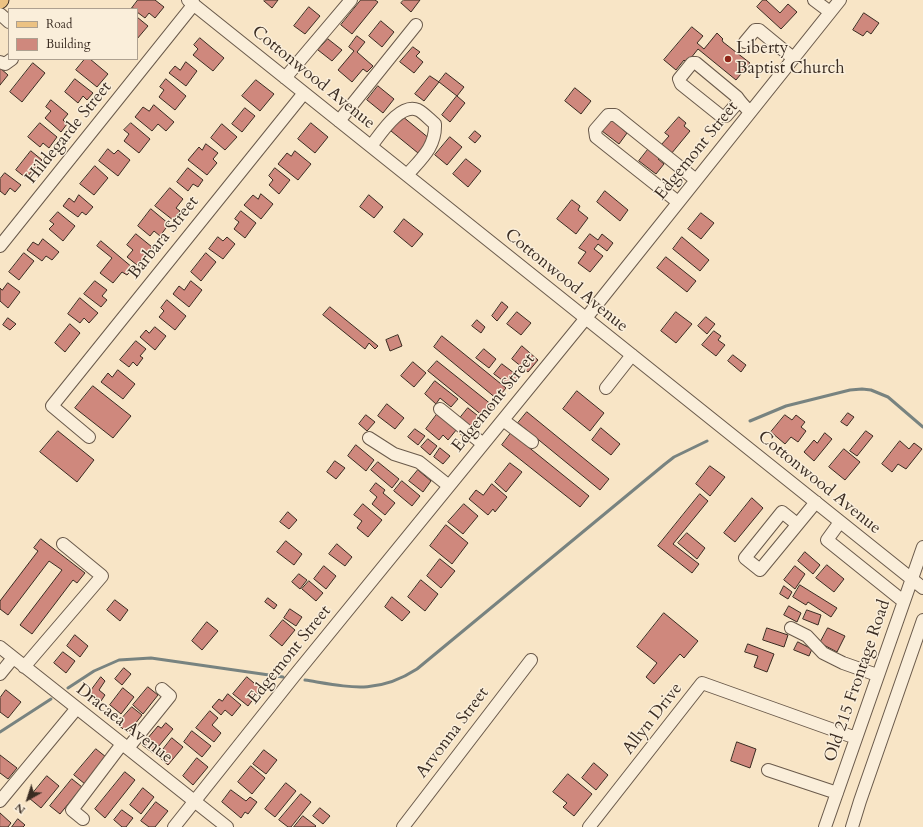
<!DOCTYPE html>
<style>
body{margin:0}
#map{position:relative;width:923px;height:827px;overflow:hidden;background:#f8e5c6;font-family:Cardo,serif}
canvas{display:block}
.legend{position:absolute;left:8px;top:8px;width:130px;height:52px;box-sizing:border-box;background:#faeeda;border:1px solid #ada090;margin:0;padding:5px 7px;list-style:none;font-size:12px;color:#3a2c22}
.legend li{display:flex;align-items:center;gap:8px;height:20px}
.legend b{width:20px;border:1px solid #ada090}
.north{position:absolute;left:8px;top:779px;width:40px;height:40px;-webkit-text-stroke:3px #faeeda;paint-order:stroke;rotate:219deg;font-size:11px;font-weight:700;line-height:16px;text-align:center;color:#3a2c22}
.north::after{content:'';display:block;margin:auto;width:14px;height:18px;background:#3a2c22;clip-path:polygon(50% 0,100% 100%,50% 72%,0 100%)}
</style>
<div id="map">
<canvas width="923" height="827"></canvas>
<ul class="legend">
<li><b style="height:5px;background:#ecc283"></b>Road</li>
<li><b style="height:11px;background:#cf887d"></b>Building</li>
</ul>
<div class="north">N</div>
</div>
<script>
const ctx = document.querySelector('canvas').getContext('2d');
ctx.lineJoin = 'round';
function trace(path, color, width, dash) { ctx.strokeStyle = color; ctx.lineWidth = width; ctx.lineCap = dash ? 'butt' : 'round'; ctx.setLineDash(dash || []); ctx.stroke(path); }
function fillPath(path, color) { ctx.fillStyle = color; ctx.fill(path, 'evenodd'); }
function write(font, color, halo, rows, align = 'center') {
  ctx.font = font + ' Cardo,serif'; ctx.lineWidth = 3; ctx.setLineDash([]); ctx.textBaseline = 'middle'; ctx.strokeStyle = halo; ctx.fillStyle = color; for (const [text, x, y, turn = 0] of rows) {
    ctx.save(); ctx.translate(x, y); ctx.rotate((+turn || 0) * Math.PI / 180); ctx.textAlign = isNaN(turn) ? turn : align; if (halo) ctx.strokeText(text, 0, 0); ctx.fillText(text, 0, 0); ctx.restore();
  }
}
trace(new Path2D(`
 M750,421L786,406L850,390L862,389L871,390L888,397L923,427
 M305,680C349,687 377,695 417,669L665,464L674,457L707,441
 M68,688L94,671L119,660L151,658L283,677
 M0,732L51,699`), '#788380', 3);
const building = new Path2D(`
 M138,0H155L164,7L155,18L149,13L145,18L137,12V9L132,8Z
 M265,0H278L272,8L264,1Z
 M361,0H375L378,2L352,34L341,25Z
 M404,0H420L411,12L401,3Z
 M763,0H766L780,13L788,4L797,12L781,29L757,7Z
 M309,7L320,16L305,34L294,26Z
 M864,13L879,23L871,34L867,31L863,36L853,30Z
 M137,17L148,26L137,39Z
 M381,21L394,32L382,47L369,36Z
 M692,27L703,36L697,43L704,49L717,33L723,39L722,40L723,42L750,63L736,80L698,49L687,63L684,60L676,70L664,60Z
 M357,36L365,42L357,52L373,66L367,72L363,69L352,82L338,70L354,51L349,47Z
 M200,38L224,58L213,71L193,55L198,49L194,45Z
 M328,39L342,50L332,61L318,50Z
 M413,47L420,52L416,56L423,62L414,73L400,62Z
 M85,59H90L108,74L97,87L76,70Z
 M186,62L197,71L186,86L169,73L175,66L180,70Z
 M33,63L45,73L22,102L10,92Z
 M0,68L8,75L0,85Z
 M446,73L464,87L457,96L439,82Z
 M430,76L439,82L424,101L415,94Z
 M75,79L93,93L87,100L83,96L78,103L65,92Z
 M166,79L186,96L175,110L159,97L164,90L160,87Z
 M256,80L274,94L260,111L242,96Z
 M378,86L394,99L383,113L367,100Z
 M575,88L591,101L581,114L565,101Z
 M457,96L465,103L450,122L442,115Z
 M51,100L68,114L63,120L67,124L61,132L45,118L51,111L46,107Z
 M154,105L174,122L166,131L158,124L152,131L135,117L143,107L149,111Z
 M245,108L255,116L242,132L232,124Z
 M402,116L430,139L418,153L391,131Z
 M613,117L623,125L621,128L627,133L619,144L602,131Z
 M679,117L686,123L684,126L690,131L671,154L661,145L669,136L665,133Z
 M40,123L57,137L49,148L43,143L40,147L28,137Z
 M131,123L150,139L139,153L124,141L129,134L124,130Z
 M311,123L328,137L315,153L298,139Z
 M222,124L237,137L225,150L211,138Z
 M475,131L481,136L475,143L469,138Z
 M450,137L462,147L447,165L435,155Z
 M206,144L218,153L213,159L217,163L207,175L188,160L199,147L202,150Z
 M650,147L661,156L658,159L664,164L656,174L639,161Z
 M108,149L114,154L118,150L130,160L118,176L99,161Z
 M31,151L42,160L26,178L16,170Z
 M295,151L311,164L298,180L278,164L287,153L291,156Z
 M466,159L481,171L468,187L453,174Z
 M95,166L108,178L94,195L80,184Z
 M188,168L203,180L198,187L193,184L188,191L177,182Z
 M275,168L290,180L279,194L269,185L273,180L269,176Z
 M5,173L21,185L15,192L10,188L5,195L0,191V179Z
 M170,188L183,199L176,208L180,211L173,220L155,206Z
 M605,191L628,210L620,221L597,202Z
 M261,194L273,204L261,219L244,205L253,195L258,199Z
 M79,195L93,207L86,215L82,212L78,217L63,206L69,198L74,202Z
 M369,195L383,207L374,218L360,207Z
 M572,200L580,206L578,210L588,218L576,234L557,219Z
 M151,209L169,224L160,236L154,231L150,236L138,226Z
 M241,211L256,223L245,238L234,229L239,222L235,219Z
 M58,212L75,226L63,241L49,229L54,224L50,221Z
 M701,213L714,223L701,239L688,229Z
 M404,219L423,234L412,247L394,232Z
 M136,234L152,247L137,265L127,257L133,250L127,245Z
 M590,234L598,240L602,234L613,243L607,251L598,244L594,249L603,256L590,272L578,263L586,252L579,248Z
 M218,237L223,241L227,237L235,244L223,259L209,249Z
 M682,237L709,260L700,271L673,249Z
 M43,239L59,252L52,260L46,256L42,261L27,250L33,242L38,245Z
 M101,241L133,268L127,275L122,272L113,283L100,273L112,258L97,246Z
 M24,253L34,261L19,280L9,272Z
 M206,253L216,262L201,281L191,272Z
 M666,257L696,281L687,292L657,268Z
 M95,281L107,290L102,296L107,300L101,307L84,294Z
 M191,281L202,290L189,307L173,294L179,286L184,290Z
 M8,283L20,292L8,308L0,301V288L2,290Z
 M80,298L98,313L89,323L84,318L80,323L68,314Z
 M167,300L186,316L175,330L159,317L164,311L161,308Z
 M502,302L508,307L497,321L492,316Z
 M330,307L378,346L375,349L369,343L365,349L323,315Z
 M517,312L531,323L521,335L507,324Z
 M676,312L692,324L676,343L661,331Z
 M706,317L715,324L707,334L698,326Z
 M8,318L16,324L10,330L3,325Z
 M477,320L485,327L481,333L472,326Z
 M70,324L80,333L65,352L55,343Z
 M155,327L166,336L155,350L140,337L146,330L149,333Z
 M714,331L721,336L718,340L725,345L716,356L702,345Z
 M398,335L402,346L390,351L386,340Z
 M442,336L506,388L497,399L434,347Z
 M136,341L146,349L140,356L143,358L137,366L133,362L129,367L120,360Z
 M522,346L538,360L528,372L512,359Z
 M484,349L496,359L489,368L476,358Z
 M733,355L746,365L741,372L728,361Z
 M437,361L492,405L483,416L428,371Z
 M413,362L426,373L414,387L401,376Z
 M502,364L518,376L510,386L494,374Z
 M118,370L135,384L123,399L101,382L108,373L112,377Z
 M435,381L458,399L451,407L440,398L436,404L425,394Z
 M93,386L131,416L113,438L75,408Z
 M577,391L604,413L590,431L563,409Z
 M387,404L404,418L395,429L378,416Z
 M468,408L482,419L474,429L460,418Z
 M527,412L609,479L600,490L518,423Z
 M438,413L457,429L448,440L443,435L439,440L426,429Z
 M848,413L854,417L847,426L841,422Z
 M366,415L375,422L367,431L359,424Z
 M785,415L792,420L796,415L805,422L801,427L806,431L798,442L791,437L785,444L771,432Z
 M601,428L620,444L611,455L592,440Z
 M415,429L425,436L418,445L408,437Z
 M58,431L94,460L77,482L40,452Z
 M866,431L873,436L857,456L850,451Z
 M511,433L589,496L580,507L502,445Z
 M825,433L832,439L814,461L804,452L814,440L817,443Z
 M428,439L437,446L430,455L421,447Z
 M900,441L909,449L914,443L922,449L906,469L898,464L892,472L882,464Z
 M356,445L374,460L366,471L348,456Z
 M440,448L450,456L443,464L434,457Z
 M844,449L860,462L845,480L829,467Z
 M335,461L345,468L336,479L327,472Z
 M378,462L399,479L392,488L371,470Z
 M510,463L522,472L506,492L495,482Z
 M710,466L725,477L710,496L696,484Z
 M418,470L431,481L423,492L409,481Z
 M402,481L420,496L412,506L394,491Z
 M376,483L385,490L383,493L395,503L385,515L372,504L377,497L370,491Z
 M492,484L507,497L495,512L493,509L488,515L469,499L476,490L483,495Z
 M700,494L708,501L673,544L699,564L692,573L658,546Z
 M752,498L763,508L735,542L724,533Z
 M363,504L382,520L368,537L357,528L362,521L354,515Z
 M464,504L478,516L463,534L448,522Z
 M288,512L297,520L289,529L280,522Z
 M446,525L468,543L452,564L430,546Z
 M687,533L705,548L697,559L678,543Z
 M41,539L85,573L77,583L73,580L32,634L20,625L62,570L49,561L8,615L0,609V601L38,551L34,548Z
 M286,541L302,554L294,565L277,552Z
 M337,544L352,557L345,566L329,554Z
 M805,552L820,565L813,574L798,561Z
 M440,559L455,571L441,588L427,576Z
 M827,565L844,579L834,592L816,578Z
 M324,566L336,576L326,589L314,579Z
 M795,566L805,574L795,589L784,580Z
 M299,574L307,580L300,589L292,582Z
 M421,580L438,594L425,611L408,597Z
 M309,581L323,593L316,601L302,589Z
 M800,585L837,608L831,617L808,602L806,605L793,597Z
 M784,586L792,592L788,599L780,594Z
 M392,597L410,612L402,621L385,607Z
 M268,598L277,605L274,609L265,602Z
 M115,600L128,610L120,621L107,610Z
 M789,606L801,613L797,622L784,615Z
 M290,609L302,617L296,626L284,618Z
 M807,610L821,615L818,625L803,619Z
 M664,613L698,641L684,658L680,654L654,684L646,677L657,663L637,647Z
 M283,620L295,630L282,646L270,636Z
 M207,622L218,631L202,650L192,641Z
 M767,628L788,635L784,647L763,640Z
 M828,628L845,636L837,652L820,643Z
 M75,635L88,646L80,657L67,646Z
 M798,642L812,649L809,656L794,650Z
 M748,644L774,654L767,672L754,667L758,656L745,652Z
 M63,652L75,661L66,673L54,663Z
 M124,668L131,674L122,685L115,679Z
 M101,677L105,681L99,690L105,695L101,701L90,692Z
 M247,677L261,689L248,706L233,694Z
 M148,687L158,695L143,714L133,705Z
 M123,688L134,697L121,714L110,705Z
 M6,690L21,702L8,718L0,712V698Z
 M228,694L241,705L232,716L225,710L221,715L212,707L219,699L222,701Z
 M132,707L142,715L128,733L117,724Z
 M210,711L218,718L212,725L221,733L214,742L196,728Z
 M166,723L173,729L153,753L142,745L158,726L161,728Z
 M192,731L211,746L202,757L184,742Z
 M172,738L183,747L168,765L158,756Z
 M737,742L756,749L750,768L731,761Z
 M96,749L106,757L85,784L74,775Z
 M264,750L277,760L266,774L253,764Z
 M0,755L17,768L8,779L0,773Z
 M197,758L208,767L193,785L183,776Z
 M594,763L608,775L596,790L582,778Z
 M251,766L265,778L252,794L238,782Z
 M125,772L135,780L105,818L95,809Z
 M568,774L592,794L574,816L563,807L567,803L553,792Z
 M47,776L59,786L41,808L29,798Z
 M72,779L82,787L60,814L50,806Z
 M286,783L296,791L275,817L265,809Z
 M143,788L154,797L141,814L130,805Z
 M231,790L246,801L250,797L257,802L248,814L245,812L241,818L222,802Z
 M301,794L311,802L291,827H288L279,820Z
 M156,802L168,811L155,827H149L141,821Z
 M320,808L330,816L323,824L313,816Z
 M122,810L133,818L126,827H122L114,820Z
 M0,813L11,823L8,827H0Z
 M303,816L316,826L315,827H294Z
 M18,819L25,825L23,827H12Z`);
fillPath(building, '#cf887d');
trace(building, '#3a2c22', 1);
const minor = new Path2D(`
 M188,0L923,588
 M814,0L830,12
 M0,14L9,22
 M745,42L755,30H759L793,58
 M0,62L5,64L12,59
 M285,78L351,0
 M739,101L726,116H721L681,84L679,79L692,63H696L737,97C741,103 745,107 750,112
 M339,121L416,25
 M371,146C380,135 400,102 418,110C424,113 430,120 435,124C436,147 421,159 407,175
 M678,202L596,137L595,130L608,115H615L696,180
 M0,246L194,4
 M606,388L632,355
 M440,409L483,444
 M503,420L532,442
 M89,437L52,406L304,93
 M369,438L394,454L419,462L449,486
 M840,522L827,540L903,601
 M797,524L782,512L745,558L760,570L816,502
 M791,628L807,636L823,653L843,663L877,675
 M0,647L227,827
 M24,667L102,576L63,544
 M0,674L13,658
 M128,748L170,696L162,689
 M768,770L837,793
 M0,801L77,708
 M83,819L72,810L122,744
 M174,827L295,675L586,318L840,0
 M403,827L531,660
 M589,827L702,683L856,738
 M825,827L923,547
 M852,827L860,801L923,620`);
const major = new Path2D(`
 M0,1L1,0`);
trace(minor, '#6a5a4b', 14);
trace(major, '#3a2c22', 17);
trace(minor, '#faeeda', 12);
trace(major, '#ecc283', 15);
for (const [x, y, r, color] of [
 [728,59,4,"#8f2418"]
]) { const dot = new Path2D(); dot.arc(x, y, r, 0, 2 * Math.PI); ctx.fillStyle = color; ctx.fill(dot); trace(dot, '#faeeda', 1.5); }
write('17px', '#3a2c22', '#faeeda', [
 ["Liberty",736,49],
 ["Baptist Church",736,69]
], 'left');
write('17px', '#3a2c22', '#faeeda', [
 ["Cottonwood Avenue",313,78,39],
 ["Hildegarde Street",69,133,-51],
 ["Edgemont Street",697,151,-51],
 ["Barbara Street",164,238,-51],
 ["Cottonwood Avenue",566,281,39],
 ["Edgemont Street",494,403,-51],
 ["Cottonwood Avenue",819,483,39],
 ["Edgemont Street",290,655,-51],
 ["Old 215 Frontage Road",858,681,-71],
 ["Allyn Drive",653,719,-52],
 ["Dracaea Avenue",124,724,38],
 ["Arvonna Street",453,733,-53]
]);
</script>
